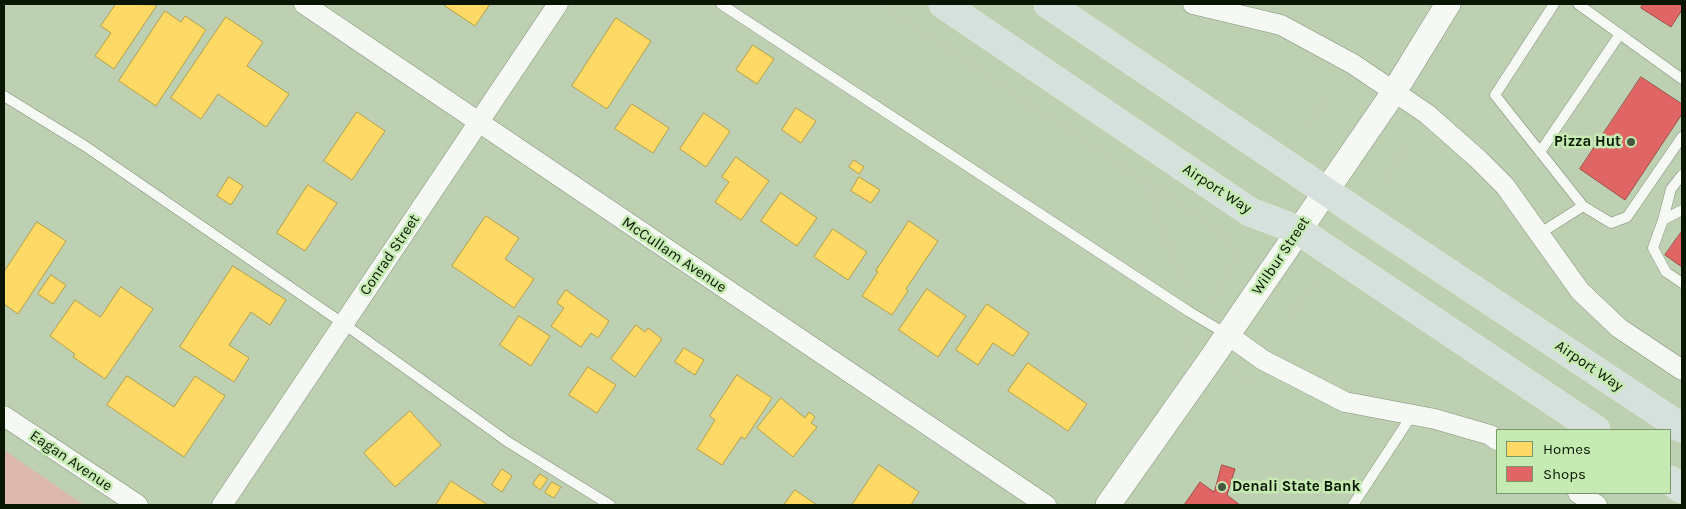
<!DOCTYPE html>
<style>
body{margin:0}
#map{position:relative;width:1686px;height:509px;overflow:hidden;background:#bdd1b2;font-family:Karla,sans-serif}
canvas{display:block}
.frame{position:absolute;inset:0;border:5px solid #091603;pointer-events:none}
.legend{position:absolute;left:1496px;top:429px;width:175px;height:65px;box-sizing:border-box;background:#c6ebb2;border:1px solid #7a966c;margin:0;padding:6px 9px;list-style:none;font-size:15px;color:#091603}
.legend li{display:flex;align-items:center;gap:10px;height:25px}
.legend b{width:25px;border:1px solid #7a966c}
</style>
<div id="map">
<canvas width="1686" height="509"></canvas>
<div class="frame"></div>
<ul class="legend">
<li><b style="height:14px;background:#ffd966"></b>Homes</li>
<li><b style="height:14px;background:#e06666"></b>Shops</li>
</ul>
</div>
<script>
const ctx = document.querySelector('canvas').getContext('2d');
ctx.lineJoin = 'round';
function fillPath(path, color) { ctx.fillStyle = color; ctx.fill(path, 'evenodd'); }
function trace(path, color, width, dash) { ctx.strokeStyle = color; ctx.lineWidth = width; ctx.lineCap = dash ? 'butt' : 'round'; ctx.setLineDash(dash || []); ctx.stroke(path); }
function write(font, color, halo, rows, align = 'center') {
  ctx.font = font + ' Karla,sans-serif'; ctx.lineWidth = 5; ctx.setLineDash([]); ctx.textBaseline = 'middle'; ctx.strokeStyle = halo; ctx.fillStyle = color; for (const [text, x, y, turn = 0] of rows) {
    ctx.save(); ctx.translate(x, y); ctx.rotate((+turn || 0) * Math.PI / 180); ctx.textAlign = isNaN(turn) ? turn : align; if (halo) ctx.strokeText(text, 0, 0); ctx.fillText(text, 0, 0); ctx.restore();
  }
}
fillPath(new Path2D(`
 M4,450L84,505H4Z`), '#ddb8ae');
const homes = new Path2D(`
 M116,4L157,5L114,69L95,56L111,33L101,26Z
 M446,4H490L475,26L445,6Z
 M165,11L181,22L185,16L206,30L156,106L119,81Z
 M226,17L263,42L247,66L289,94L266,127L218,94L201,119L171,98Z
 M616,18L651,41L607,109L572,86Z
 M753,45L774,59L757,84L736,70Z
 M632,104L669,128L653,153L615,129Z
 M796,108L816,121L801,143L782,130Z
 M357,112L385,131L352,180L324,161Z
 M704,113L730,131L706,167L680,149Z
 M736,157L769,181L741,220L715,202L729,182L722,177Z
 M854,160L864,167L859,174L849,167Z
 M229,177L243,186L231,205L217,196Z
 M859,177L880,190L871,203L851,191Z
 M308,185L337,203L305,251L277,233Z
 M781,193L817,218L797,246L761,221Z
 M486,216L519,238L505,259L534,279L514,308L452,266Z
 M909,221L938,241L906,289L908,291L892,315L862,296L878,272L876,271Z
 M37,222L66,241L18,314L4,304V272Z
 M833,229L867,252L848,280L814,257Z
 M233,266L286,300L270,325L251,312L229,345L249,358L234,382L180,347Z
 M51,275L66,285L53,304L38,294Z
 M121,287L153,309L105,379L73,357L75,354L50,336L75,300L100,317Z
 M927,289L966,316L938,357L899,330Z
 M566,290L609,321L598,338L591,333L581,347L551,326L564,308L557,303Z
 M987,304L1029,333L1013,356L993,343L978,365L956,350Z
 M519,316L550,336L531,366L500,345Z
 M636,325L645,332L648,328L662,339L635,377L611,359Z
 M684,348L704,360L695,375L675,362Z
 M1028,363L1087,404L1068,431L1008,391Z
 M588,367L616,385L597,413L569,395Z
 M737,375L772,398L745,439L741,437L722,465L697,449L715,420L710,416Z
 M127,376L174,407L195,376L225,396L184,457L107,405Z
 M781,398L805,418L809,412L815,417L811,423L817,427L793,457L757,428Z
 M410,411L441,445L395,487L364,453Z
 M879,465L919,492L911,505H852Z
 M502,469L512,476L502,492L492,485Z
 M540,474L548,479L540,490L533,484Z
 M451,481L488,505H436Z
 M552,482L561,487L554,498L545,493Z
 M795,490L817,505H784Z`);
fillPath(homes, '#ffd966');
trace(homes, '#b59e48', 1);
const shops = new Path2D(`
 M1643,4H1682V10L1671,27L1641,8Z
 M1641,77L1682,104V114L1625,200L1580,169Z
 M1682,231V267L1665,255Z
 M1222,465L1235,469L1227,495L1240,505H1184L1200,482L1214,492Z`);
fillPath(shops, '#e06666');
trace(shops, '#a04e48', 1);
const service = new Path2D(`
 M721,4L1188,311L1228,335
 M1554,4L1495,95L1583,206
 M1578,4L1682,79
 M4,96L85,146L344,324L508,442L610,505
 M1540,152L1620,34
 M1682,175L1671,189L1663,220L1653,248L1666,272L1682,283
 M1663,220L1682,210
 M1539,234L1583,206L1611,223L1627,217L1682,137
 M1353,505L1412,415`);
const minor = new Path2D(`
 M304,4L1046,505
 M1193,4L1281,25L1353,64L1427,114L1478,159L1505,186L1580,291L1619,328L1682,370
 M1228,335L1263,360L1345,402L1435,419L1490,435L1497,440
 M4,416L138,505
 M1578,493L1597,505
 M222,505L558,4`);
const tertiary = new Path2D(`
 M1108,505L1211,359L1394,92L1448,4`);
const primary = new Path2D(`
 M943,4L1250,212L1298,230L1596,430
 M1048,4L1361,215L1682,428
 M1670,480L1682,489`);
trace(service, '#808f78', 11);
trace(minor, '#808f78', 21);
trace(tertiary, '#808f78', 26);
trace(primary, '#e1eadc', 29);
trace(new Path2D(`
 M882,4L1222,233L1229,241L1235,254L1230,272L1211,305
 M1307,127L1330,94
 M1385,181L1410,143
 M1149,184L1154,210L1187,288
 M1292,316L1314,285
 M1189,346L1186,344L1193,333
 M1233,372L1248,381L1250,378`), '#c7cdc4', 3, [1, 4]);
trace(service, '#f5f8f3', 10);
trace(minor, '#f5f8f3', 20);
trace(tertiary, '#f5f8f3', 25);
trace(primary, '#d6e0dc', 28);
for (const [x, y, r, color] of [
 [1631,142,5,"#485740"],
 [1222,487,5,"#485740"]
]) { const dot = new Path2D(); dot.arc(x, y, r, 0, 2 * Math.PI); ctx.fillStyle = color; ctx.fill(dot); trace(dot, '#c6ebb2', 2); }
write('bold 15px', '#091603', '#c6ebb2', [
 ["Pizza Hut",1621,142],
 ["Denali State Bank",1232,487,"left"]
], 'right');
write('15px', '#091603', '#c6ebb2', [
 ["Airport Way",1217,189,33],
 ["Conrad Street",390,255,-56],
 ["McCullam Avenue",674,255,34],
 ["Wilbur Street",1281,256,-56],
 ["Airport Way",1589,366,34],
 ["Eagan Avenue",71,461,34]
]);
</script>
